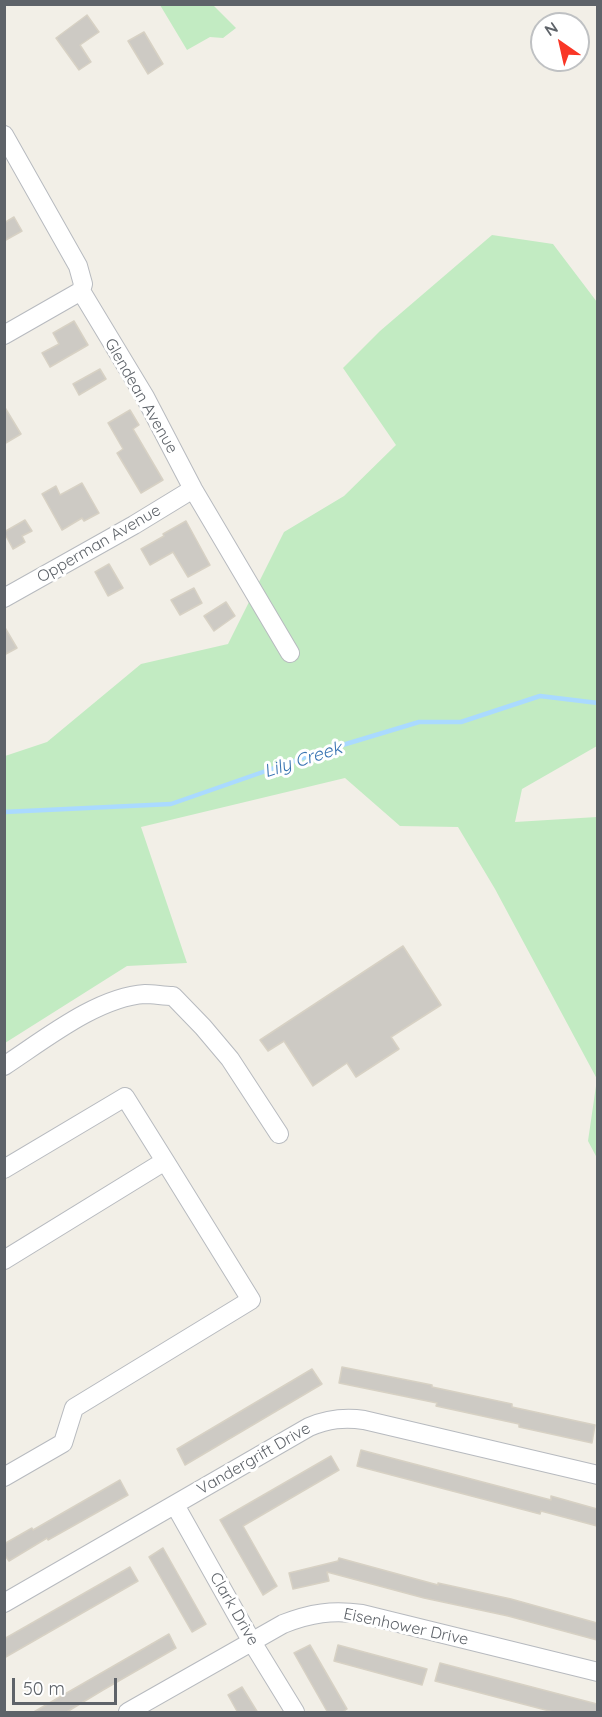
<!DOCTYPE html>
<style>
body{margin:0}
#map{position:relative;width:602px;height:1717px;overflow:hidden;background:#f2efe7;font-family:Quicksand,sans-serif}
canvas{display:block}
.frame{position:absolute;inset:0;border:6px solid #5e6369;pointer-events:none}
.north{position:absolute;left:530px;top:12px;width:60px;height:60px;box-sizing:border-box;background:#fff;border:2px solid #bfc1c3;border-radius:50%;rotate:326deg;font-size:16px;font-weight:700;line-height:24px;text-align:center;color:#5e6369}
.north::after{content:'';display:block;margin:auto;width:21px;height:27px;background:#f93626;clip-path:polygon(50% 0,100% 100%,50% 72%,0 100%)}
.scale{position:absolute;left:12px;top:1678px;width:105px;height:27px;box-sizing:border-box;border:3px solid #5e6369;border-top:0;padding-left:8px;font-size:18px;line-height:21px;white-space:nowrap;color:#5e6369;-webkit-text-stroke:4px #fff;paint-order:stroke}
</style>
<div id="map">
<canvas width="602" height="1717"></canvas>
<div class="frame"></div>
<div class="north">N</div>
<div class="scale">50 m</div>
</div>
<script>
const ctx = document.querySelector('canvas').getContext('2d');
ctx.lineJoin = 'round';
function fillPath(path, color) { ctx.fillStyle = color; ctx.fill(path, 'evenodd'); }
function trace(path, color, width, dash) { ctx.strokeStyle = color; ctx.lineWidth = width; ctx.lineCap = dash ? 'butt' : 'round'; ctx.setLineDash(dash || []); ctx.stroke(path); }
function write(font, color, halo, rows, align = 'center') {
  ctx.font = font + ' Quicksand,sans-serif'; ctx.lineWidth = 6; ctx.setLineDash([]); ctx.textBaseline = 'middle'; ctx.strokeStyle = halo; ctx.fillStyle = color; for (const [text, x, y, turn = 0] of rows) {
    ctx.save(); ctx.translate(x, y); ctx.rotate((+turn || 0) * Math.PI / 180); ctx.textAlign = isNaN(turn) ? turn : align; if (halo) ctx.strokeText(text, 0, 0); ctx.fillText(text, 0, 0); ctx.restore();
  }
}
fillPath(new Path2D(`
 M160,5H213L236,28L223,38L210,37L187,50Z
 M492,235L553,244L597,302V746L522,789L515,822L597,817V1158L588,1141L597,1079L495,889L458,827L400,826L345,778L141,827L187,963L127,966L5,1043V756L47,742L141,664L228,644L284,532L344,496L396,445L343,368L380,331Z`), '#c2ebc2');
trace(new Path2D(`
 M4,812L171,804L326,750L419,722H461L540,696L598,703`), '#aadaff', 4.5);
const building = new Path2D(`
 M87,15L99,32L80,45L91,62L79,70L56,38Z
 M144,32L163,64L148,74L128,41Z
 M14,217L22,231L4,241V223Z
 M74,321L88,345L50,367L42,353L59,344L53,333Z
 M100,369L106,379L79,395L73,384Z
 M4,406L21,434L4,444Z
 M130,410L139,425L133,429L163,480L141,493L117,453L123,449L108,423Z
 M82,483L99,513L84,521L82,518L62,530L42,494L56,486L60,495Z
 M25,520L32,531L22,536L25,542L13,549L4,532Z
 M186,521L210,565L188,577L173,552L150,565L141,549L164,536L163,534Z
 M109,564L123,588L108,596L95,572Z
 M194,588L202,603L180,615L171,600Z
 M226,602L235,616L214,631L204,616Z
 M4,626L17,648L4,655Z
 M403,946L441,1005L391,1037L399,1049L356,1077L347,1063L313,1086L284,1041L268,1051L260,1040Z
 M342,1367L432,1385V1387L512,1404V1407L595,1425L592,1443L519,1427V1424L436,1406L437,1403L339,1383Z
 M312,1369L322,1384L185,1465L177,1449Z
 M361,1450L551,1500V1496L597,1509V1526L541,1511L540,1514L357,1466Z
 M331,1456L339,1470L243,1526L277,1586L263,1595L220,1520Z
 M120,1480L128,1495L48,1540L47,1538L9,1561L4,1554V1544L32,1528L33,1530Z
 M163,1548L206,1624L192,1632L149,1557Z
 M339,1558L438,1585V1583L511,1599L597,1623V1640L508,1616L424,1598L327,1572L329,1581L293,1589L289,1573L338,1561Z
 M130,1567L138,1581L4,1658V1639Z
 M169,1634L176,1648L103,1690L65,1713H32Z
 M310,1645L347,1709L341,1713H328L294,1653Z
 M338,1645L427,1669L422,1685L334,1661Z
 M440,1663L597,1704V1713H557L435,1681Z
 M242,1687L258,1713H238L228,1695Z`);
fillPath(building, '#cdcac4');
trace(building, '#d7d1c4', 1.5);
const minor = new Path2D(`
 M4,135L78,266L83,284L81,291L145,397L193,489L290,653
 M4,335L81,291
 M4,598L134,525L193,489
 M4,1066C44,1040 97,997 145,994C154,994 164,996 173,996L203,1027L230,1059L279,1134
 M4,1169L125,1097L165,1161
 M4,1260L165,1161L251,1300L74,1408L63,1443L4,1477
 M175,1505L252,1642L295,1712
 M4,1603L309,1427C328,1419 344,1417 364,1420L598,1475
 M128,1712L283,1624C311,1613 332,1610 362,1614L598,1672`);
trace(minor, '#b7babf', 20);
trace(minor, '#fff', 18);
write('16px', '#5e6369', '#fff', [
 ["Glendean Avenue",141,396,60],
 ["Opperman Avenue",99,544,-30],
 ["Vandergrift Drive",254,1459,-30],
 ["Clark Drive",234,1609,60],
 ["Eisenhower Drive",406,1627,12]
]);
write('italic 18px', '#3974b2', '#fff', [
 ["Lily Creek",303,760,-18]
]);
</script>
